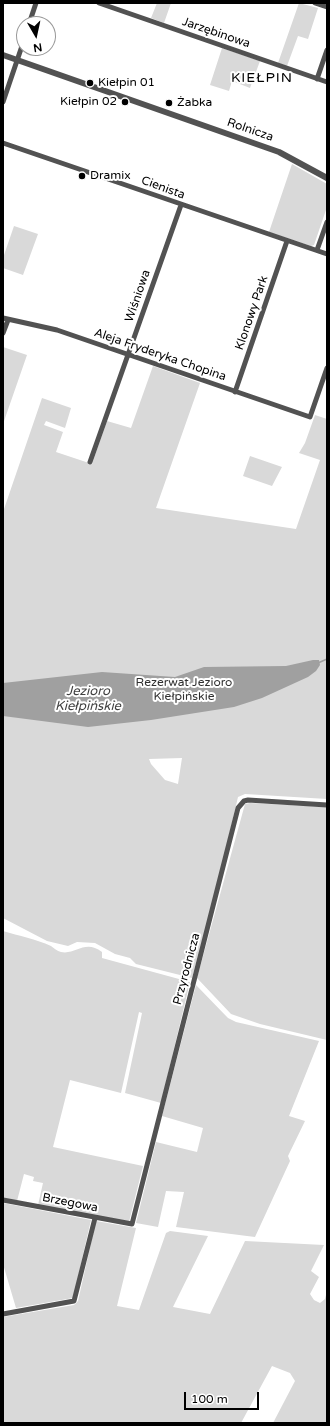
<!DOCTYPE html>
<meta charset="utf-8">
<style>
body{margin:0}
#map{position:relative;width:330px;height:1426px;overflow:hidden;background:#fff;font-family:"Varela Round",sans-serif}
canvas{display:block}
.frame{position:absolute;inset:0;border:4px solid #000;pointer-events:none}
.north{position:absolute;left:16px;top:16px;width:40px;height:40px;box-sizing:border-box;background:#fff;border:1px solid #999;border-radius:50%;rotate:171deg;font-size:11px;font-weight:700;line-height:16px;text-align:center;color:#000}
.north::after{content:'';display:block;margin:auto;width:14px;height:18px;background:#000;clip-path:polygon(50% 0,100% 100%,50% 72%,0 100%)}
.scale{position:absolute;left:184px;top:1392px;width:75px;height:18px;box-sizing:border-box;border:2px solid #000;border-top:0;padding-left:5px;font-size:12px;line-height:14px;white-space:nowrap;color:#000;-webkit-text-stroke:3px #fff;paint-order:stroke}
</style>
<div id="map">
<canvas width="330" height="1426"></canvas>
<div class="frame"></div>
<div class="north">N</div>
<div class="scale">100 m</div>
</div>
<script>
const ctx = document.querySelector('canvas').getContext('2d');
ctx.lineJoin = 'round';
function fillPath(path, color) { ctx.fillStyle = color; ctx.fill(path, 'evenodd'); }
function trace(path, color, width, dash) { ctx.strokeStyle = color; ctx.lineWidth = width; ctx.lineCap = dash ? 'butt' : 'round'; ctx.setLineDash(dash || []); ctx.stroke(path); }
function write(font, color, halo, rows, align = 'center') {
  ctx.font = font + ' "Varela Round",sans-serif'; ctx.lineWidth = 4; ctx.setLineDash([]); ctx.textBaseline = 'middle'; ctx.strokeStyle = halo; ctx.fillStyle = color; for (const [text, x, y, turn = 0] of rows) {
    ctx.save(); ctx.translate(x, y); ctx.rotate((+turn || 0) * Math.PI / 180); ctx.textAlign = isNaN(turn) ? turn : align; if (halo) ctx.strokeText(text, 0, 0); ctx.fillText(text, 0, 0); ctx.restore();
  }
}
fillPath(new Path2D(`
 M157,3H171L164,23L151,18Z
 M299,3L318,8L308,39L298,36L287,66L278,63Z
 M222,48L260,61L250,88L232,81L229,91L210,85Z
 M292,164L327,184V207L314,245L311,246L269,232Z
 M14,226L38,234L23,275L3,268V258Z
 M3,347L27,355L3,424Z
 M153,366L200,383L156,508L296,529L320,460L299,453L305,443L315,415L327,419V799L245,794L238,797L216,890L192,978L136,964L130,958L115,954L95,943L77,942L68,946L47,941L3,918V512L42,398L71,408L65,428L46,421L44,425L63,432L56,452L92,464L107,421L131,428ZM182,758L178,784L165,780L151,764L149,759Z
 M250,456L282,467L272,486L243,476Z
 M250,803L327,807V1040L260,1024L231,1014L197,978L245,804Z
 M3,931C19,936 36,939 51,946C54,948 57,951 61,952C76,955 85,939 102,952V958L190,982L161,1103L125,1093L142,1013L139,1012L121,1093L70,1080L53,1147L143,1166L129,1222L38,1205L43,1183L33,1181L34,1177L24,1174L17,1201L3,1198Z
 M196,985L228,1018L236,1022L319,1041L289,1116L305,1121L288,1156L290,1161L255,1237L176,1227L184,1192L166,1191L158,1227L136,1223L156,1142L197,1152L203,1128L162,1116Z
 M3,1203L91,1220L73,1298L16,1308L3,1264Z
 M96,1221L136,1228L117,1306L139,1310L166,1233L170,1231L208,1236L173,1307L210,1314L245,1241L324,1245L311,1271L319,1277L310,1294L314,1300L320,1303L325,1299L327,1291V1423H273L295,1381L290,1373L272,1366L241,1423H3V1317L74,1305L78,1301Z`), '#d9d9d9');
fillPath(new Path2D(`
 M313,660H319L320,665L316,671L308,677L262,698L234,707L151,720L88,727L3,716V683L102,672L175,677L204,667L286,666Z`), '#a0a0a0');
trace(new Path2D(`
 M318,663L327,659`), '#a0a0a0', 1.5);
trace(new Path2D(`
 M99,3L327,82
 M315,3L327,7
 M29,24L36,3
 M317,79L327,50
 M3,102L24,40
 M3,143L327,254
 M317,250L327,222
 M3,318L57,330L310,417L327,368
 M3,333L8,320
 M235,392L287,241
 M90,462L181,205
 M3,1200L132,1224L238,808L244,801L248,800L327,805
 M3,1314L74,1301L95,1218`), '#525252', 5);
trace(new Path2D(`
 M3,55L279,152L327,178`), '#525252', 6);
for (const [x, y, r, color] of [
 [90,83,4,"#000"],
 [125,102,4,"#000"],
 [169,103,4,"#000"],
 [82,176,4,"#000"]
]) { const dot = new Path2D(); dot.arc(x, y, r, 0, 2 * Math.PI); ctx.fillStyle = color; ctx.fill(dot); trace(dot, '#fff', 1.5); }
write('12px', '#000', '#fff', [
 ["Jarzębinowa",216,33,19],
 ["Rolnicza",250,130,19],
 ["Cienista",163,188,20],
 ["Wiśniowa",138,296,-71],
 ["Klonowy Park",252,313,-71],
 ["Aleja Fryderyka Chopina",160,355,19],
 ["Przyrodnicza",187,969,-75],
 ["Brzegowa",70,1203,11]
]);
write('12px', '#000', '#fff', [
 ["Kiełpin 01",98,83],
 ["Kiełpin 02",117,102,"right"],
 ["Żabka",177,103],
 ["Dramix",90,176]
], 'left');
write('12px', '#303030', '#fff', [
 ["Rezerwat Jezioro",184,683],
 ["Kiełpińskie",184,697]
]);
write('italic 13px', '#414141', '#fff', [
 ["Jezioro",88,692],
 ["Kiełpińskie",88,707]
]);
ctx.letterSpacing = '1px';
write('14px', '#000', '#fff', [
 ["KIEŁPIN",262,78]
]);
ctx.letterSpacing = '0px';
</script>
